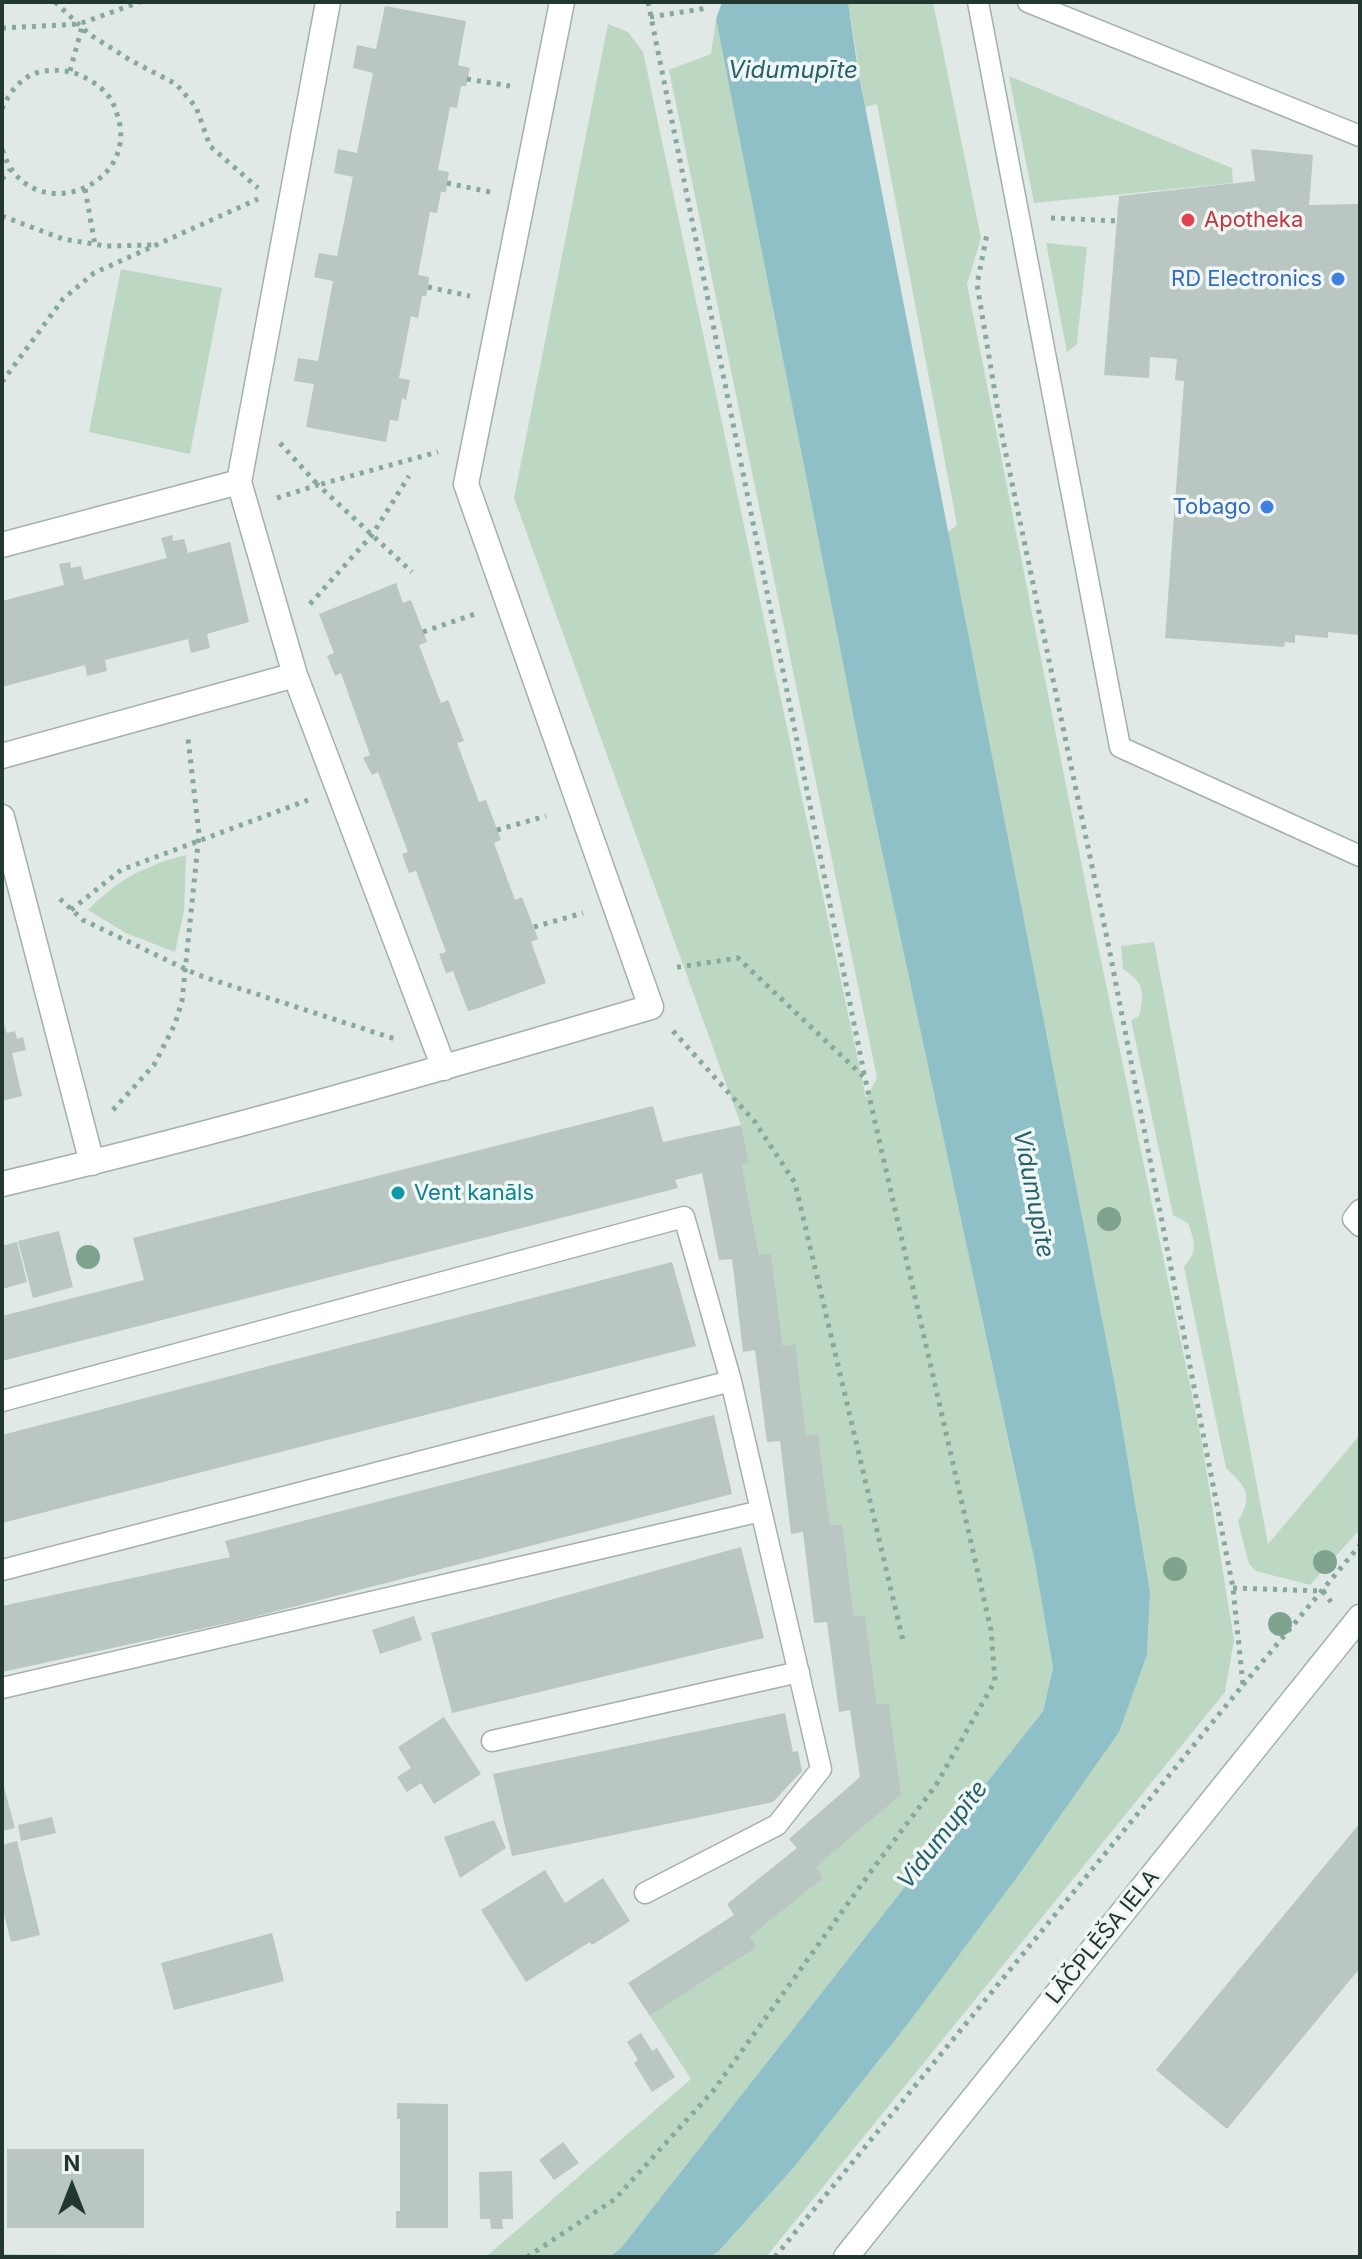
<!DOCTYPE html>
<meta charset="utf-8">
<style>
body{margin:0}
#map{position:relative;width:1362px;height:2259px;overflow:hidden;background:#e0e9e5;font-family:Inter,sans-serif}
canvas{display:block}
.frame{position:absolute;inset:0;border:4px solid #233731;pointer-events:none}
.north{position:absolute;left:32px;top:2147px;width:80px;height:80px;-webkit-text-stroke:6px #f0f6f3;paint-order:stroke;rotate:0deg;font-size:22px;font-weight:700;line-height:32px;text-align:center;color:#233731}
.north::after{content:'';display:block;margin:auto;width:28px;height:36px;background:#233731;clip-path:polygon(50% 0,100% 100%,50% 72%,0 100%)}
</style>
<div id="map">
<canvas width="1362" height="2259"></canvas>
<div class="frame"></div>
<div class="north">N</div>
</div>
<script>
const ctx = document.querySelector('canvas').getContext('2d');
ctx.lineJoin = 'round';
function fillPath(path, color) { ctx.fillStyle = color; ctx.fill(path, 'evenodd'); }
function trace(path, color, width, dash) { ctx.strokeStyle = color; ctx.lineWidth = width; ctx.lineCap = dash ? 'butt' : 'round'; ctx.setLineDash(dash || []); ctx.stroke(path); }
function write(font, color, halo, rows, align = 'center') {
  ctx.font = font + ' Inter,sans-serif'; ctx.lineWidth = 7; ctx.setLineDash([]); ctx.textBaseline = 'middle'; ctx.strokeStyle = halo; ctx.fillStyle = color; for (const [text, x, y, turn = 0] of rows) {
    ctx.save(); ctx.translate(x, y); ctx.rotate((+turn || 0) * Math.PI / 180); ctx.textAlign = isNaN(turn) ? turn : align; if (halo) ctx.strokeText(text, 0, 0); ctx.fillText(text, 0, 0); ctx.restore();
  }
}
fillPath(new Path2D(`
 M848,2H933L981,238L967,284L1093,922L1201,1438L1234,1640L1225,1692L766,2257H709L718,2252L795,2166L907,2025L1118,1732L1147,1655L1150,1592L948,532L957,525L877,104L865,107Z
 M716,19L1035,1563L1053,1668L1043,1711L621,2248L609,2257H486L691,2079L650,2016L757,1947L750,1936L816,1867L901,1795L889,1703L877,1704L865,1615L854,1616L842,1524L830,1525L818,1435L806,1436L794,1344L783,1346L771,1253L759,1255L742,1165L749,1163L741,1125L514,498L608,24L628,32L643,52L866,1098L877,1078L669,70L711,54Z
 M1009,76L1232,168L1233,183L1034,203Z
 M1046,243L1087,247L1077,344L1067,352Z
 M121,269L222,288L190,454L89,432Z
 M186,855L184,911L175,952L126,933L88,910C117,880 146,865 186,855Z
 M1154,942L1268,1544L1360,1435V1529L1310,1585L1256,1571L1249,1564L1238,1521C1254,1495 1246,1487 1226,1468L1184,1267C1198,1251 1195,1243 1188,1223L1173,1215L1131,1020L1139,1016C1145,993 1144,982 1123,969L1121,946Z
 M2,2254L384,2257H2Z`), '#bcd8c2');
fillPath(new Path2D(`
 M722,2H848L858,70L1116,1391L1150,1592L1147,1655L1119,1732L1020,1873L907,2025L795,2166L718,2252L709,2257H609L621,2248L1043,1711L1053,1668L1035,1563L860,749L716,19Z`), '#8fc0c8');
fillPath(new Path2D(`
 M385,6L466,21L458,65L470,68L466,86H461L457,108L450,107L438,170L449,172L447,183L446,192H441L437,213L430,212L418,275L429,277L428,287L426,296H422L418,318L411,316L399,378L410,380L406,400L402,398L398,421L390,420L386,442L306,427L314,384L294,381L298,358L318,361L333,281L314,277L319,253L337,256L353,177L334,173L338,149L357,153L373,73L353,68L357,45L376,49Z
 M1251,149L1313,155L1309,205L1360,204V635L1328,632V638L1295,635V643L1285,642L1284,647L1165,638L1184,381L1175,380L1177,359L1150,357L1149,378L1104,375L1119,196L1255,181Z
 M172,535L173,541L184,539L188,553L230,542L249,622L207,634L210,648L191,653L188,639L105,660L107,671L87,676L85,665L2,687V601L64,585L59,564L70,562L71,568L81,566L84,580L167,558L161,538Z
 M396,583L403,603L411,600L427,642L419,645L441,703L448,700L464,741L457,743L479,802L486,800L501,840L494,843L515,900L522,897L538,939L531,942L546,983L476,1009L468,1011L453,971L446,973L439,954L446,952L416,871L409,873L402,854L408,852L378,772L372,775L363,758L370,755L341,673L335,676L327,656L334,653L319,614Z
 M2,1019L7,1033L15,1031L17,1039L23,1037L26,1050L12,1053L22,1096L2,1101Z
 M653,1106L663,1142L741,1125L749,1163L742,1165L759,1255L771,1253L783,1346L795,1344L806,1436L818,1434L830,1525L842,1524L854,1616L865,1615L877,1704L889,1703L901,1795L816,1867L823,1878L750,1936L757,1947L650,2016L628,1983L734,1915L727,1904L797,1848L789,1839L860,1777L850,1710L839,1712L827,1622L814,1623L803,1532L791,1534L780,1441L767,1442L755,1350L743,1352L732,1259L719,1260L702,1173L675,1180L678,1188L2,1361V1316L144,1280L133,1238Z
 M59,1231L73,1287L33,1298L18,1241Z
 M17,1242L27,1282L2,1289V1246Z
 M672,1262L696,1346L2,1523V1435Z
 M714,1415L732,1494L246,1619L2,1672V1606L230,1557L225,1541Z
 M741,1547L764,1638L452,1713L431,1633Z
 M414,1616L422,1640L380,1654L372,1630Z
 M785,1713L793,1752L798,1751L802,1771L773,1802L512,1856L493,1774Z
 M444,1717L481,1774L434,1804L421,1783L407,1792L397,1777L411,1768L398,1747Z
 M2,1780L15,1828L2,1831Z
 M52,1817L56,1833L21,1841L18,1825Z
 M494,1820L506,1848L460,1878L444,1837Z
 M1360,1823V1968L1227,2129L1156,2070Z
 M17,1841L40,1935L11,1942L2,1906V1845Z
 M545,1870L565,1903L603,1878L630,1921L592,1945L590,1942L526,1982L481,1910Z
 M272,1933L284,1981L174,2010L161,1963Z
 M641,2033L652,2051L657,2048L675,2077L652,2092L634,2063L638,2060L627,2042Z
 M397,2103L448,2104V2228H396V2211H400V2119H397Z
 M563,2142L579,2163L554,2180L539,2160Z
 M7,2149H144V2228H7Z
 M512,2171L513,2219H502L503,2229H491L490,2219H480L479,2172Z`), '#b9c6c1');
const service = new Path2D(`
 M978,2L1120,747L1360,856
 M1028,2L1360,136
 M1360,1210L1353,1219L1360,1226
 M2,1401L684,1217L731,1381L2,1570
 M2,1688L761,1511
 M492,1741L799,1672
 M645,1893L777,1825L821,1769L731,1381`);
const minor = new Path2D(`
 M328,2L239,482L295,675L444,1068
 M2,545L239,482
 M2,756L295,675
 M2,817L92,1163
 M2,1184C220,1133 436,1070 651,1007L466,484L562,2`);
const secondary = new Path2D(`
 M846,2257L1360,1617`);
trace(service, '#a4b0ab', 23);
trace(minor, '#a4b0ab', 27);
trace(secondary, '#a1b3ac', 27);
trace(new Path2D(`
 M55,2L89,34L130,60L176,84L196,107L210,146L258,188
 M648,2L865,1078L738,958L672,968
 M650,17L708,8
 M2,28L79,24L140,2
 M70,71L82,27
 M467,79L510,86
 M2,109C9,93 21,76 40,72C63,67 83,73 102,89C110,96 114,104 117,114C143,189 25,231 2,148
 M2,179L10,170
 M447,183L490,192
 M85,189L95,245
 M2,216L63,239L106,246L152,245
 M1051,218L1118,221
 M428,287L470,296
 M2,382L63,299L94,273L258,199
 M280,443L318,485L438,452
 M277,498L318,485L412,572
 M310,604L372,535L409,476
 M423,632L475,614
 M497,830L546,816
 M60,899L83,920L198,975L395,1039
 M71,910L121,870L308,800
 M534,927L583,913
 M673,1031L755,1122L795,1183L904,1645
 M113,1110L154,1065L175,1024L182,1001L199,834L188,739
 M1233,1588L1323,1591L1331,1602
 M1243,1685L1360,1545
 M527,2257L615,2199L713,2091L872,1870L936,1785L995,1681L991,1630L865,1078
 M775,2257L1243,1685L1233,1588L1108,943L1002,435L977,284L987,234`), '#85a99c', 5, [4, 6]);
trace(service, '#fff', 20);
trace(minor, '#fff', 24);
trace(secondary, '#fff', 24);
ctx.fillStyle = '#80a38e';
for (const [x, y] of [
 [1109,1219],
 [88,1257],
 [1325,1562],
 [1175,1569],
 [1280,1624]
]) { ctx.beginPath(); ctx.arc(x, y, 12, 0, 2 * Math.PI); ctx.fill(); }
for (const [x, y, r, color] of [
 [1188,220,8,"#e0444e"],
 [1338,279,8,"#3f7fe0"],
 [1267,507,8,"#3f7fe0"],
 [398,1193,8,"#0f9aa8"]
]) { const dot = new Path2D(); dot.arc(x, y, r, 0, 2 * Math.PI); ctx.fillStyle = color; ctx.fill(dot); trace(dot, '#f0f6f3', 3); }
write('22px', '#be3a42', '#f0f6f3', [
 ["Apotheka",1204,220]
], 'left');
write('22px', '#366cbe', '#f0f6f3', [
 ["RD Electronics",1322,279],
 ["Tobago",1251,507]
], 'right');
write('22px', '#0d838f', '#f0f6f3', [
 ["Vent kanāls",414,1193]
], 'left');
write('22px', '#233731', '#f0f6f3', [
 ["LĀČPLĒŠA IELA",1103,1937,-51]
]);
write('italic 24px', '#25616b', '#f0f6f3', [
 ["Vidumupīte",793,71],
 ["Vidumupīte",1033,1194,79],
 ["Vidumupīte",943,1835,-52]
]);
</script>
